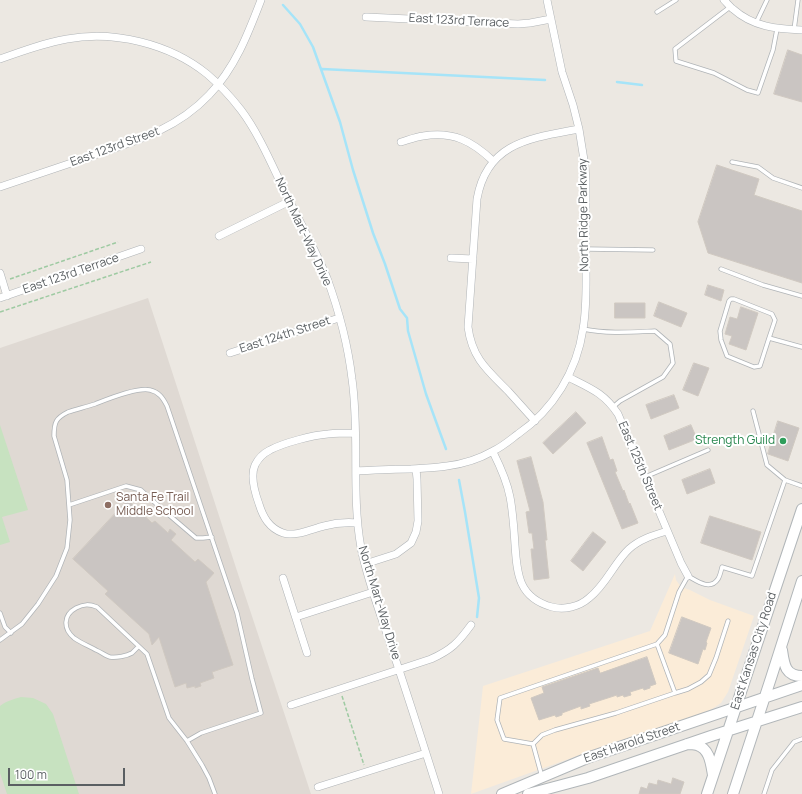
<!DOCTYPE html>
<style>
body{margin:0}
#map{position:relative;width:802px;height:794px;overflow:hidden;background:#ece8e2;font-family:Manrope,sans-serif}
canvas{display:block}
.scale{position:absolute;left:8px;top:768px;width:117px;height:18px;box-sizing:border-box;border:2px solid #5a5f62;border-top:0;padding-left:5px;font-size:12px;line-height:14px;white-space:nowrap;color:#5a5f62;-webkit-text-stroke:3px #fff;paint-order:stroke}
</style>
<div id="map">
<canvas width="802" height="794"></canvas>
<div class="scale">100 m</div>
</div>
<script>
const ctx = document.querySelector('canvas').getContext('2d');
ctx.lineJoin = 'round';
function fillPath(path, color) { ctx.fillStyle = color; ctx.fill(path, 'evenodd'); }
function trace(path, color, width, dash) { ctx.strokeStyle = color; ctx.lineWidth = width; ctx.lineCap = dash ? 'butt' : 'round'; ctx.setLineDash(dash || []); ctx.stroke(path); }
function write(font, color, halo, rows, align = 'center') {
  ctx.font = font + ' Manrope,sans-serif'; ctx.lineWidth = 4; ctx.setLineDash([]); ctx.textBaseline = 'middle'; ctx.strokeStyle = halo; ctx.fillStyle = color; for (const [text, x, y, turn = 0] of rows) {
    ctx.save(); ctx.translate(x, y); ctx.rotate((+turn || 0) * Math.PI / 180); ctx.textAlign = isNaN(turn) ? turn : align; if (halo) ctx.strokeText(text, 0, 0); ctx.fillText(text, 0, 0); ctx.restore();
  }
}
fillPath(new Path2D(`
 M675,574L676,580L681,587L690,590L710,600L754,616L728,692L721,703L709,711L602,747L471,794L483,686L650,631Z`), '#fbecd8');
fillPath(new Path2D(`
 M148,298L239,577L311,794H0V348Z`), '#dfd9d3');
fillPath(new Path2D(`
 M0,425L28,510L2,517L10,542L0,545Z
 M21,697L33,698L46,704L53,714L79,794H7L0,773V706C6,701 14,699 21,697Z`), '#c7e2c0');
trace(new Path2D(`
 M283,5L300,24L313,47L340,122L353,170L373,233L385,264L400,309L407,318L408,331L426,394L446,449
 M322,69L545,80
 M617,82L642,85
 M459,480L465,512L479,598L477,617`), '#a6e4f8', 2.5);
const building = new Path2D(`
 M788,50L802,55V102L774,94Z
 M717,165L759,179L754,195L802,211V283L708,253L698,222Z
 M708,285L724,290L721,301L705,295Z
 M659,302L687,313L681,327L654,316Z
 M615,303H645V318H615Z
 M741,307L758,313L746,350L729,344L732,336L725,334L730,317L737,319Z
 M694,363L709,368L698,396L683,390Z
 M674,395L679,408L651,419L646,405Z
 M576,412L586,423L553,454L543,443Z
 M778,421L799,428L788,461L768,454Z
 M691,425L697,439L669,450L664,436Z
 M602,437L610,460L613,459L617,471L615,472L623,491L624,490L629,504L630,503L638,523L622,529L587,443Z
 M531,457L543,502L547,540H545L549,578L534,580L531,549H534L532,533H529L526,512L530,511L517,461Z
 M710,469L715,483L687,494L682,480Z
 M128,500L152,523L155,521L168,533L170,529L176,534L171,540L195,562L198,559L214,573L206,582L233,665L212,672L214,678L200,683L201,686L195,688V686L187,688L186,683L175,687L159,637L152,645L149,634L105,594L108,591L73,559Z
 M710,516L761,532L752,560L701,543Z
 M593,532L606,542L583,571L571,561Z
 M682,617L711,628L706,642L707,643L705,650L703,649L698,664L669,653Z
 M647,657L656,684L650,686V688L644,690L643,688L630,692L631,695L624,697L623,695L617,697V695L589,704L590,706L581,709V706L562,713V715L556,717L555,715L539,720L531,698L544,693L542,687L598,668L600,673Z
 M673,778L684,782L680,794H639L641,787L647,789L649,783L657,785L658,780L671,784Z`);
fillPath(building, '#cac5c2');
trace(building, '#d0c9c1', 1);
const lane = new Path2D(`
 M730,7L675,49L676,61L714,73L747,90L758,93L773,50L777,29
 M657,12L676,0
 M756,23L767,0
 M794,30L798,0
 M732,162L758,167L773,178L802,188
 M586,249L653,250
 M721,269L763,285L802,296
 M583,329C607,334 632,332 655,331L670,344L673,363L663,377L620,401L613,407
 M769,338L775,320L772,314L734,299H731L729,301L720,331L721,340L727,356L754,367L760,366L769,338L802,347
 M753,411L767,465L785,480
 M645,477L708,450
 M69,505L126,486L141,490L162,509L196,538H203L212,537
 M0,613L5,627L11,633
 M0,640L22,624L38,604L56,576L67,548L70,520L67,480L54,436C54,422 56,418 68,412C77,409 86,407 95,404C108,399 137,387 150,390C159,392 163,398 167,406L237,613L252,679L261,713L201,733L187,741
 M138,647C136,649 134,651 132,653C127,656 116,658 110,657C106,656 101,652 96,650C89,646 81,643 74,638C63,629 63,615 76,608C84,604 89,604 97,607L147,654L169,718L187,741L202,765L209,778L215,794
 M675,693L688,689L701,682L709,675L716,658L728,621
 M533,744L542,735L555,730L616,713L675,693L657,644
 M542,777L533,744L504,739L497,720L500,698L657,644L665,635L679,592L688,576C697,581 710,591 718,579C720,576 721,571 722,567L752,576L785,480L802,486
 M764,794L772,770L794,742L802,739`);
const street = new Path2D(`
 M724,0C727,3 730,7 733,9C753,27 777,29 802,30
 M366,17L518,24L530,23L551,19
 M0,59C22,51 44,43 67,39C114,30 170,44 207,74C220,85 231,97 241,110C260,135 274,170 288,198C301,224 316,251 327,278C339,311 348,345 352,379C360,435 351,492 361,548C368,583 382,618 393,652C409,699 424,747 439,794
 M401,142C408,140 415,137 423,136C453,131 472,141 493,161
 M0,187C30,177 59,167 89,157C133,142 176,130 209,95C235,68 248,34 261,0
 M219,236L290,201
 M451,258L473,259
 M0,273L7,296
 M0,298L141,249
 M230,353L339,318
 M568,377C590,388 604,393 618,414L681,563L688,576
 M535,421C526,411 517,401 508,391C487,370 472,358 468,327L477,199C487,142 531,138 579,129
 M355,433C346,433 337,433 328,434C313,435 283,443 270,450C264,453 258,459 255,465C250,476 255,493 259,504C263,517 269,528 283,533C295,537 312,529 324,526C335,523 346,522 357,523
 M493,452C500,466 507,481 510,497C513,513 514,529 515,545C517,575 519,598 552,607C564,610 579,607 589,598C606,585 614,563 629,549C640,539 654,535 667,531
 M356,471C375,470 393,469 411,469C423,468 435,468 447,466C463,464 479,459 493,451C502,447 510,440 518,434C553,410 577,371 583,329C587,307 586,285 586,262C586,235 586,208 586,181L585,166L579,129L573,105L562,72L547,0
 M365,564L396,554L411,543L416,532L418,521L417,479L416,469
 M283,578L307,653
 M296,617L373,592
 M291,705L431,659C451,650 458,643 471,625
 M318,787L426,753`);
const secondary = new Path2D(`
 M782,650C784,664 785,676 802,676
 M687,744C691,744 694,744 697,745C710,749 711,764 713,775
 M502,794L590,757L802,685
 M528,794L588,778L711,736L802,707
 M707,794L802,509
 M733,794L771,678L802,581`);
trace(lane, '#b0b4b7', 5);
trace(street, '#b0b4b7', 8);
trace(secondary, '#b1b6b9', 12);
trace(new Path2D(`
 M10,279L118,242
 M0,312L151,262
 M342,696L364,765`), '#9ecaa2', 1.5, [4, 2]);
trace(lane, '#fff', 3.5);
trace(street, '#fff', 7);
trace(secondary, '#fff', 10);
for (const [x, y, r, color] of [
 [783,441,4,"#2e9e5b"],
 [108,505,4,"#8d6e63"]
]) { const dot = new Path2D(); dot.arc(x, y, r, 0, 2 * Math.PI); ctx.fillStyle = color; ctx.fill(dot); trace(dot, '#fff', 1.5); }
write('12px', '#5a5f62', '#fff', [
 ["East 123rd Terrace",459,21,3],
 ["East 123rd Street",115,147,-20],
 ["North Ridge Parkway",584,215,-91],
 ["North Mart-Way Drive",303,232,65],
 ["East 123rd Terrace",71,274,-19],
 ["East 124th Street",285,335,-18],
 ["East 125th Street",640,466,67],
 ["North Mart-Way Drive",379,603,73],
 ["East Kansas City Road",754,651,-72],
 ["East Harold Street",632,743,-19]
]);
write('12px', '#27864d', '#fff', [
 ["Strength Guild",775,441]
], 'right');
write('12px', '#785e54', '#fff', [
 ["Santa Fe Trail",116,498],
 ["Middle School",116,512]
], 'left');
</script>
